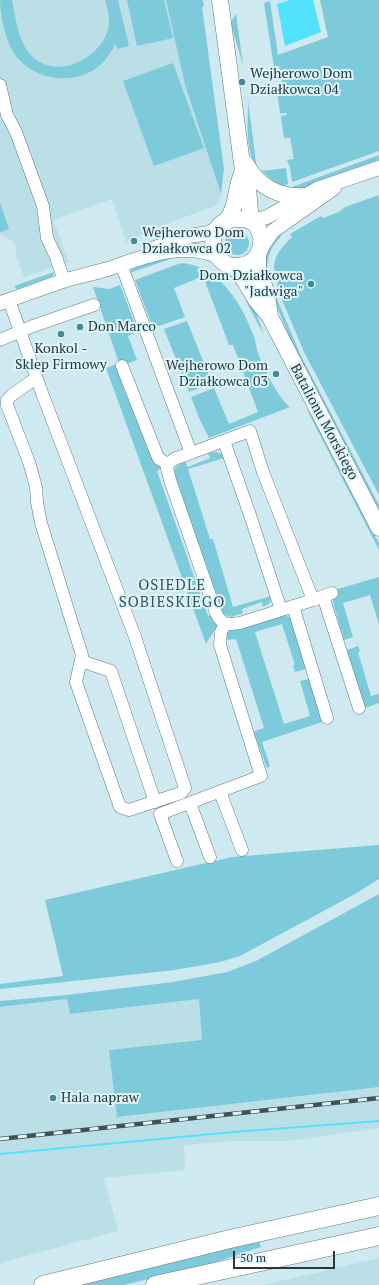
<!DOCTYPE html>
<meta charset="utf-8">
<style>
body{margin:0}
#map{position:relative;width:379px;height:1285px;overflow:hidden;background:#ceeaf0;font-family:"PT Serif",serif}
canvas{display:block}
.scale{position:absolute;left:233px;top:1251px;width:102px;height:18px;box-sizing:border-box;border:2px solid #2b3638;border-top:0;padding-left:5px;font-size:12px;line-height:14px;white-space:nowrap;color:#2b3638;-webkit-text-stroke:3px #dbf7fd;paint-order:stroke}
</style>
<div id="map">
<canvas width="379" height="1285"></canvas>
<div class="scale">50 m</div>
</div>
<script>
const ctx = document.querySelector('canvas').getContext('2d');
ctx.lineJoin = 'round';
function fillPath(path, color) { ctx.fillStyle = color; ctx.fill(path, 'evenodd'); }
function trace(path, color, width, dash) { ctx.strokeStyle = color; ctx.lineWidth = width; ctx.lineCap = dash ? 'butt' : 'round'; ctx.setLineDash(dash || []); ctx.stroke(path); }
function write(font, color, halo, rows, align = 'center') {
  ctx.font = font + ' "PT Serif",serif'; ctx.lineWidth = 4; ctx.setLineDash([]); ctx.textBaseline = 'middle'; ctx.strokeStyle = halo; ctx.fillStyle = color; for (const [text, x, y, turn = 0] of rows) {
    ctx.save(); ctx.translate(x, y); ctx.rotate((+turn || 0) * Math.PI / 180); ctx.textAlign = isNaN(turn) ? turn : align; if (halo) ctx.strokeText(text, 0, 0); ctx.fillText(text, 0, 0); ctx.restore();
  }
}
fillPath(new Path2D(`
 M0,0H166L185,85L221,194L220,199L216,206L154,228L126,242L112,199L53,220L69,262L24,277L16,254L14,242L0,234Z
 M68,999L70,1014L199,999L202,1040L379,1071V1128L288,1141H233L184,1145L185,1170L104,1178L118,1231L0,1263V1007Z
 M379,1258V1285H264Z`), '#badfe6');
fillPath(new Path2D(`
 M0,0H12C16,19 18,43 33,57C58,80 99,59 108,30C111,20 108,10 105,0H118L129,46L117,49L116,44C111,52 106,60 99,66C74,87 31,80 14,53C6,42 0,14 0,0Z
 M127,0H164L173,38L137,46Z
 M166,0H203L204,6L202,7L224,169L221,194L185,85Z
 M320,0H379V151L292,182L290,168L287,160L294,159L290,138H284L281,116L287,115L286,113H280L277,90L283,89L279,66L274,67L264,4L266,2L270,1L278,55L328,37Z
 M236,14L243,65L231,24L233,18Z
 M173,63L204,148L154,166L123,81Z
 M248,100L257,171C245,147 248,126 248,100Z
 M379,155V160L339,174L312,187L284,190Z
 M286,168L288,184L283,186L273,181L262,171Z
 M379,195V495L304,352L277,288C279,282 276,279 275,273C271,258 282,247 292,237L290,234L321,216L323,218L339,212L345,207Z
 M0,203L9,229L0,232Z
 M225 243a12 12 0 1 1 24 0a12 12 0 1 1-24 0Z
 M279,232L281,236C277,241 272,246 270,253C267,260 268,267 264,272C265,255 270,247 279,232Z
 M176,257L130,273L132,269L156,260Z
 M181,263C217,265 241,302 252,332C256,340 256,350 260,358C266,373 278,397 290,407L209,438L199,418L191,397L214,388L229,424L258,412L233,345H229L203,276L174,288L185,317L153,328L135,280Z
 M54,272L53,276L17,289L14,286Z
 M120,285L138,332L128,336L137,360L116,368L150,454L161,467L160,469L157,471L208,616L214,613L217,626L206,644L106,368L119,363L93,287L109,289Z
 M270,290L274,292L301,356L379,505V510L296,353Z
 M247,299L256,312L264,335L246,301Z
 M187,321L212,383L189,392L164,329Z
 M305,406L314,420L374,534L379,543V550Z
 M215,452L222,454L224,458L188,469L210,539H213L233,607L271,596L270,603L263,607L262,602L242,609L243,613L231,617L223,614L173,477C173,467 177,465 185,462L188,467L210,458L208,453Z
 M379,577V624L370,595L343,603L353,637L344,640L334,606L331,591Z
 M282,615H286L291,619L306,669L295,672L293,666L295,665L282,624L255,632L284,724L310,716L300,681L309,679L322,722L262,742L270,766L267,768L254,733L255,731L264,728L236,639L226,640C226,636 227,632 231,630Z
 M358,646L360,651L358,652L371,696L379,694V703L365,708L347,650Z
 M379,845V879L355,894L240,956L220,962L175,970L0,989V984L63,976L45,900L232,857Z
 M379,894V1087L117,1117L109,1050L202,1040L199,999L70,1014L67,999L0,1007V1001L67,995L173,982L227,972L256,961Z
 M259,1241L261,1247L213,1263L124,1285H78Z`), '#7dcada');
fillPath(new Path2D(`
 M290,0H313L321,32L285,46L277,4Z
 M379,1120V1122L233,1133L0,1155V1153L234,1131Z`), '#51e2fd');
const minor = new Path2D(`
 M0,85L7,115L16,132L43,206L47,238L56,257L64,281
 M121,264L191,453L174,459L168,464L159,459L157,455L122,366
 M9,300L42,393L135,637L185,788L181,793L129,810L120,807L76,682L82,655L41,523L37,502L36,487L29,462L7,405V400L12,395L36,378
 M0,340L33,326L94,305
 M224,441L250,515L281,610
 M191,453L250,431L263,472L313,600
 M168,464L167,468L170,480L216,613C222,626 228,625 240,623L313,600L332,593
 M323,596L359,708
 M293,606L327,718
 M81,661L111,671L155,802
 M220,792L242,850
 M190,803L210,857
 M177,861L160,814L261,776L220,645L221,632L225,624`);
const tertiary = new Path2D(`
 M252,221L267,217L317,189L379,168
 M261,248L273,231L334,188
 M153,249L182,237L209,233L218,227
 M0,303C22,296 44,287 66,280C80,276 94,273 108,269C143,257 181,241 217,256`);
const secondary = new Path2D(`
 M220,0L243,171L248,188L250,211L252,221
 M246,164C258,187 280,198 305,196
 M235,219C241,219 246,219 251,221C255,223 258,228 260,233C265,249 255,265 238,266C232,267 226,265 221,260C209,250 211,227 226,221C229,220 233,219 235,219Z
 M226,221C235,210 235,199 238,187C239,181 241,176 243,171
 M258,256V268L267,294L270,317
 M234,266L246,283L256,300L270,317L379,528`);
const primary = new Path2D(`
 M43,1285L230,1239L379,1206
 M155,1285L379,1236`);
trace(minor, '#617a80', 13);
trace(tertiary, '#617a80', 15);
trace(secondary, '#617a80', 17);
trace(primary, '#617a80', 19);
trace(minor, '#fff', 12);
trace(tertiary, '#fff', 14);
trace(secondary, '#fff', 16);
trace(primary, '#fff', 18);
const rail = new Path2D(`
 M0,1139L379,1098`);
trace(rail, '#435154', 4.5);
trace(rail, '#dbf7fd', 3, [9]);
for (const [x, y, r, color] of [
 [242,82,4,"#448996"],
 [134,241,4,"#448996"],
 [311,284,4,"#448996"],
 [80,327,4,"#448996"],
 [61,334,4,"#448996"],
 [276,374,4,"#448996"],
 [53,1098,4,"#448996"]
]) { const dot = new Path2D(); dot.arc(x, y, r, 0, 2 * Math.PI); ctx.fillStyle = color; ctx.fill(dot); trace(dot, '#dbf7fd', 1.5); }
write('14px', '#2b3638', '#dbf7fd', [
 ["Wejherowo Dom",250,74],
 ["Działkowca 04",250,90],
 ["Wejherowo Dom",142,233],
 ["Działkowca 02",142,249],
 ["Dom Działkowca",303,276,"right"],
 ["\"Jadwiga\"",303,292,"right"],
 ["Don Marco",88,327],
 ["Konkol -",61,349,"center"],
 ["Sklep Firmowy",61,365,"center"],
 ["Wejherowo Dom",268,366,"right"],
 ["Działkowca 03",268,382,"right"],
 ["Hala napraw",61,1098]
], 'left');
write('14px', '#2b3638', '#dbf7fd', [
 ["Batalionu Morskiego",324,422,62]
]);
ctx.letterSpacing = '1px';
write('15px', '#3b5358', '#dbf7fd', [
 ["OSIEDLE",172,586],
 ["SOBIESKIEGO",172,603]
]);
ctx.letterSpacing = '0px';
</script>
